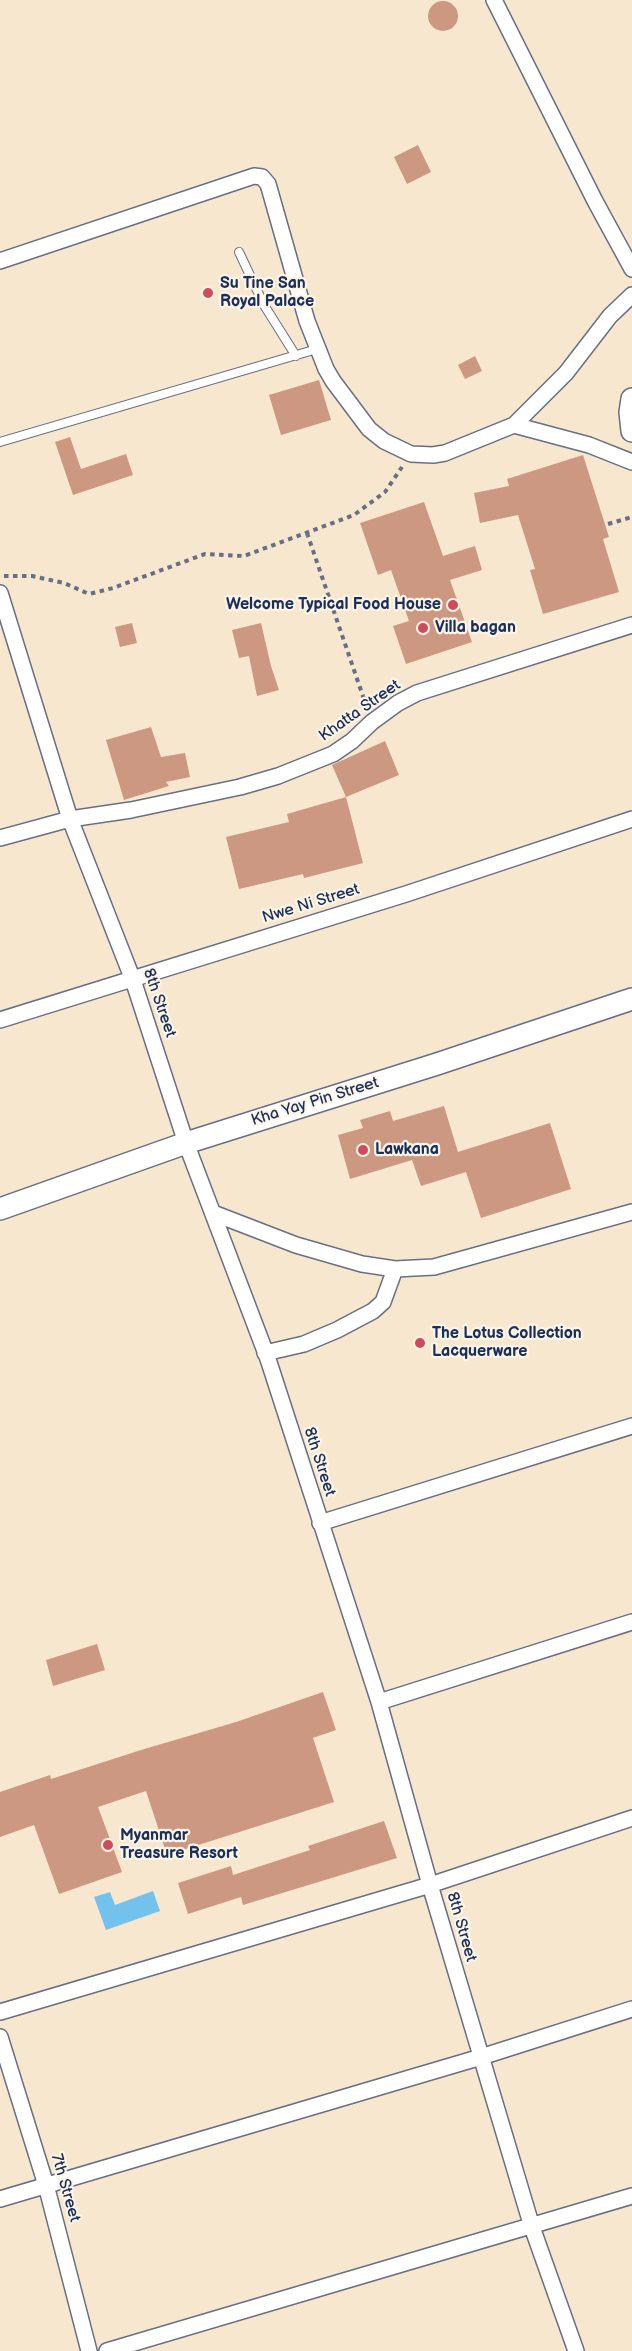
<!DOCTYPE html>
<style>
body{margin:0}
canvas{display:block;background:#f6e7ce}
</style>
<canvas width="632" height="2351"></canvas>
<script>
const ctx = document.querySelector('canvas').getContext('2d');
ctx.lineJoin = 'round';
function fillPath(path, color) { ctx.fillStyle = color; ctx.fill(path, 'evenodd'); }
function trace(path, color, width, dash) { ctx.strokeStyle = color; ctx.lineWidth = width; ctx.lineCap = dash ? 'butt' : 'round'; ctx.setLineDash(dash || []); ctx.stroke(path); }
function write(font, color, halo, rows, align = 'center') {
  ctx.font = font + ' "Balsamiq Sans",sans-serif'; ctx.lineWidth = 4.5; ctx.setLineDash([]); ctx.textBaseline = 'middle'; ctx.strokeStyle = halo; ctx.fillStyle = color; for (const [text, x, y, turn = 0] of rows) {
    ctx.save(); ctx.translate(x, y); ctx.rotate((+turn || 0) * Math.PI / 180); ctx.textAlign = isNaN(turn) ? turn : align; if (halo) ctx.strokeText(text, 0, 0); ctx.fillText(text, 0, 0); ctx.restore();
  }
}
fillPath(new Path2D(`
 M153,1891L160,1911L106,1930L94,1897L110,1892L115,1905Z`), '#73c1ed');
fillPath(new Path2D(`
 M428 16a15 15 0 1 1 30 0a15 15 0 1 1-30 0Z
 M418,145L431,172L407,184L394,157Z
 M475,356L482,371L465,379L458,365Z
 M319,380L331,420L281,435L269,395Z
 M70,437L81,469L126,454L133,475L73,495L55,442Z
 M583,455L609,537L603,539L619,592L543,614L530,570L535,569L518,515L480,523L474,493L509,486L507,479Z
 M424,502L443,556L475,546L482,570L450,580L472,642L406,664L393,626L409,621L391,570L378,575L360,523Z
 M132,623L137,643L120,647L115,627Z
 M261,623L271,666L279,690L257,696L249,656L239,658L232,630Z
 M151,727L161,757L185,753L190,777L166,782L169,786L124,800L106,740Z
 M385,741L399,775L346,797L332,765Z
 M346,797L363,863L304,878L303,874L239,889L226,837L289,822L287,814Z
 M444,1106L458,1152L550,1123L571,1189L481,1218L466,1172L421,1186L412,1160L350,1179L338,1135L363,1128L360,1120L390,1111L393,1121Z
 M97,1644L105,1670L53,1686L46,1660Z
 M323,1692L336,1730L313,1738L334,1802L167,1855L146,1791L98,1807L122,1872L59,1894L34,1825L0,1837V1792L50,1775L51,1779L141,1750L236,1722Z
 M384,1821L397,1858L243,1905L241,1897L188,1914L178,1883L231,1866L233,1875L310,1850L308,1846Z`), '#cd9881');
const lane = new Path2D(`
 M239,252L264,305L296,356
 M0,442L317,349`);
const street = new Path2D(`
 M494,0L595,201L632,269
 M0,261L254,176L262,177L268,184L307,321L326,369L333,381L369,429L384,441L411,454L433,455L445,453L514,425L566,373L610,316L632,295
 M514,425L589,445L632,462
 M0,593L70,819L133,980L186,1143L268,1359L379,1702L430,1885L532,2227L576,2351
 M0,838L70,819L131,810L240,787L278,776L333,754L352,741L372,722L398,703L417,693L632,625
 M0,1020L406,894L632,819
 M213,1213L296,1245L362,1264L395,1269L434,1267L632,1212
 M265,1353L304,1344L337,1330L373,1311L383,1302L395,1269
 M320,1523L632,1426
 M379,1702L632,1622
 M0,2012L430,1885L632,1818
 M0,2037L46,2185L89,2351
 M0,2199L481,2057L632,2009
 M107,2351L632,2196`);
const secondary = new Path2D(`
 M632,399L630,412L632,431
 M0,1209L186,1143L437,1064L632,999`);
trace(lane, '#686f85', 10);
trace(street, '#686f85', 18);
trace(secondary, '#686f85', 24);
trace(new Path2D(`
 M608,524L632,517
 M307,533L367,708
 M4,576H32L64,583L89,594L113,588L205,554L244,556L354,515L385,492L402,467`), '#686f85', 4, [4.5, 4.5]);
trace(lane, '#fff', 8);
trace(street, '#fff', 15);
trace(secondary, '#fff', 21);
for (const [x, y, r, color] of [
 [208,293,6,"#d1495b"],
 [453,605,6,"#d1495b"],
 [423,628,6,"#d1495b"],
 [363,1150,6,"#d1495b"],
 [420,1343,6,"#d1495b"],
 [108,1845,6,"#d1495b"]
]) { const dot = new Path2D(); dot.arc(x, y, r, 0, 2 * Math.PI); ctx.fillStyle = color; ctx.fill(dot); trace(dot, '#fcf5e5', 2); }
write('bold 16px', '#1b2f5e', '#fcf5e5', [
 ["Su Tine San",220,284],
 ["Royal Palace",220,302],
 ["Welcome Typical Food House",441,605,"right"],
 ["Villa bagan",435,628],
 ["Lawkana",375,1150],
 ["The Lotus Collection",432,1334],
 ["Lacquerware",432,1352],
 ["Myanmar",120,1836],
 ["Treasure Resort",120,1854]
], 'left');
write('16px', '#1b2f5e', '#fcf5e5', [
 ["Khatta Street",360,711,-35],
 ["Nwe Ni Street",311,904,-17],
 ["8th Street",159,1003,71],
 ["Kha Yay Pin Street",315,1102,-17],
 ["8th Street",319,1462,72],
 ["8th Street",461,1927,74],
 ["7th Street",65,2188,74]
]);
</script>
